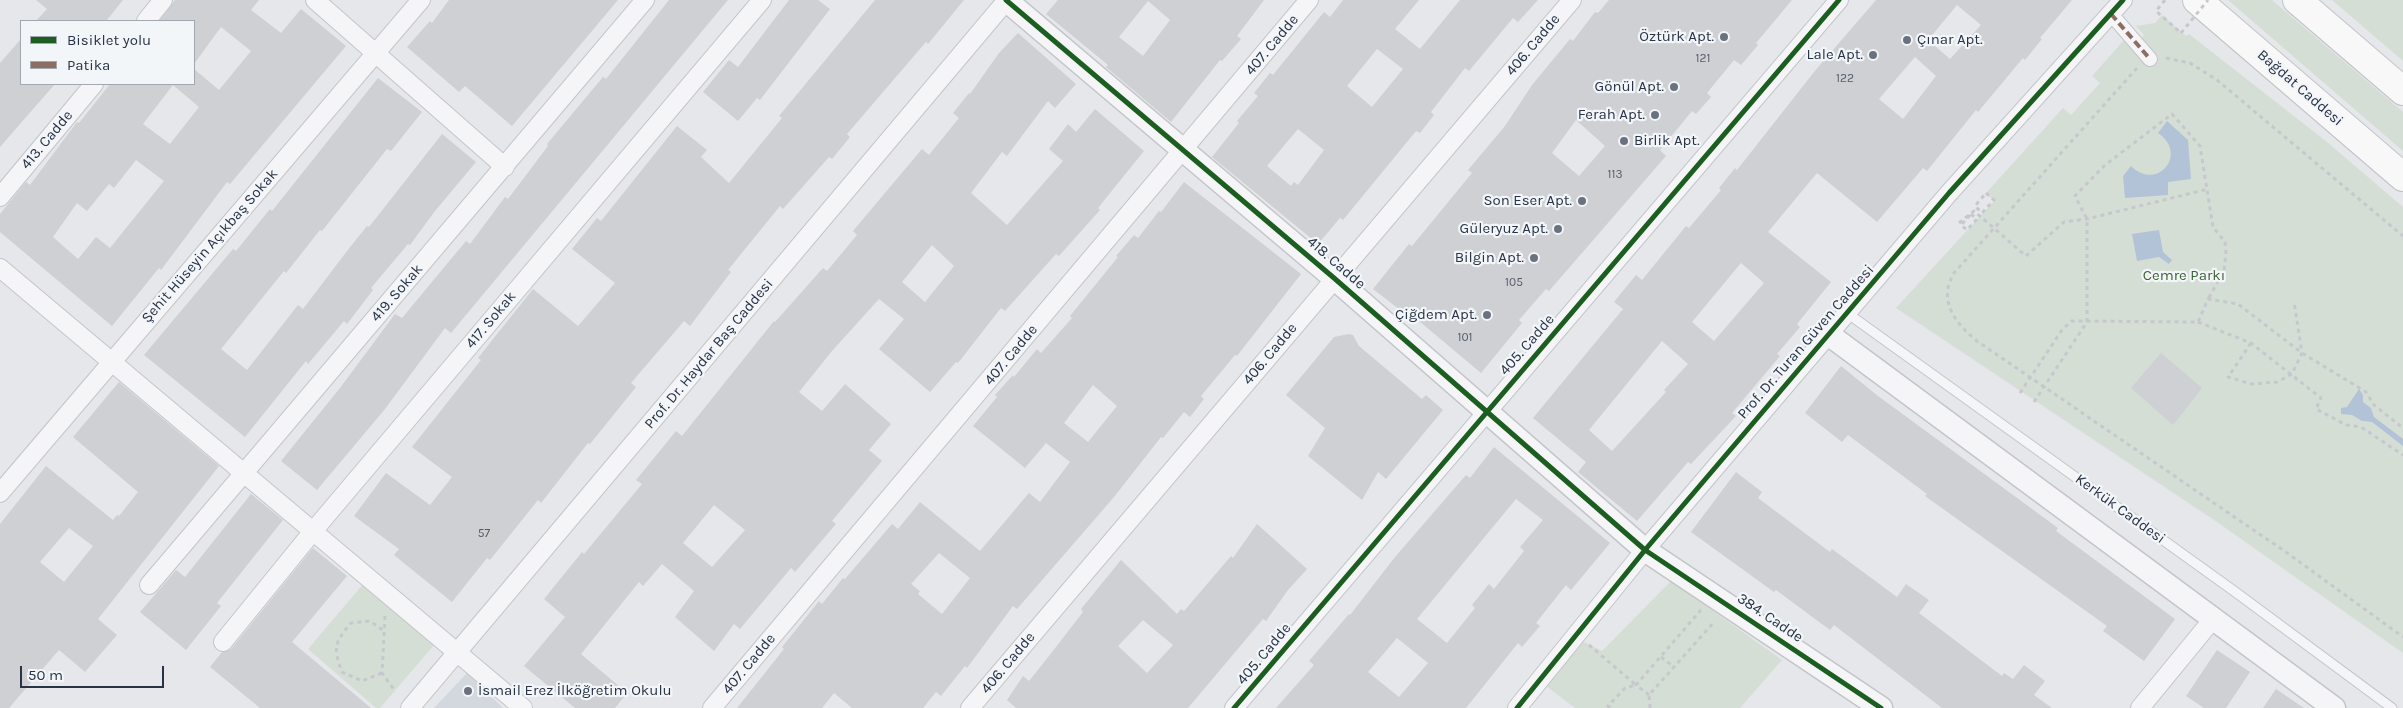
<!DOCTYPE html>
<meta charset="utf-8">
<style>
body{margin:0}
#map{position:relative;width:2403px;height:708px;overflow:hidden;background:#e5e7ea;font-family:Karla,sans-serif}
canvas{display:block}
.legend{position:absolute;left:20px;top:20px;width:175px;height:65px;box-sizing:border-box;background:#f3f6f9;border:1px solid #a2a8b1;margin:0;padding:6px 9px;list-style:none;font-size:15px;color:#293346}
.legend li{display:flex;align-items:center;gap:10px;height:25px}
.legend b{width:25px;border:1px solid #a2a8b1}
.scale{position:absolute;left:20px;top:666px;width:144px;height:22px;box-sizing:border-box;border:2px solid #293346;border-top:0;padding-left:6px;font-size:15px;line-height:18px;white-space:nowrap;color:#293346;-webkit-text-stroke:4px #f3f6f9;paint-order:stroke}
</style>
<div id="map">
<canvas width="2403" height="708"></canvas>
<ul class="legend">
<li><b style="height:6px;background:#1b5e20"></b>Bisiklet yolu</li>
<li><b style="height:6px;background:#8d6e63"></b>Patika</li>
</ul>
<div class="scale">50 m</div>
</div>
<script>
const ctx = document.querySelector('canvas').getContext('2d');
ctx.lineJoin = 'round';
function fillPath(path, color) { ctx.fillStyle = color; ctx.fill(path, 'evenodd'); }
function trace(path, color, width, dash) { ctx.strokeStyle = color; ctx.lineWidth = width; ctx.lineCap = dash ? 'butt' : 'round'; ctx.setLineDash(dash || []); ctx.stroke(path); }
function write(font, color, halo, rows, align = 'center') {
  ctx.font = font + ' Karla,sans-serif'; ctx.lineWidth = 4.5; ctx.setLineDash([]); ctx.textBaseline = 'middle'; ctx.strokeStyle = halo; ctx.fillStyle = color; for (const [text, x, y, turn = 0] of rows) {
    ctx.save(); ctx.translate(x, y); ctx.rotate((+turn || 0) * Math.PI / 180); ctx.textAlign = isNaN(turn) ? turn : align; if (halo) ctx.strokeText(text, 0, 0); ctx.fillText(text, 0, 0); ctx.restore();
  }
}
fillPath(new Path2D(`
 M467,673L503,708H434Z`), '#d3d7de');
fillPath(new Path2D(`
 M2228,0H2272L2403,112V151Z
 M2332,0H2403V61Z
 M2162,15L2186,36L2189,34L2327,142L2403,207V653L2217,522L1896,308L1994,201L1986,193L2063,108L2071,115L2100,83L2092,76L2125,39L2132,48L2144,35L2136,26L2155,23Z
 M1671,581L1782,660L1740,708H1575L1546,686L1582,641L1602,651Z
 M364,583L434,645L380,708H376L308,649Z`), '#d5ded5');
fillPath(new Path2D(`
 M2167,121L2188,140L2191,179L2168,182V195L2125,198L2123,176L2131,166C2157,192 2189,154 2158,133Z
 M2159,230L2163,252L2172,260L2169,264L2159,257L2137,261L2132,234Z
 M2359,389L2363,395V402L2371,408L2374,417L2403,439V446L2372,422L2362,421L2352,415L2341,414V408L2347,407Z`), '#b2c3d7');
fillPath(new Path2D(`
 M36,0H123L106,21H36L47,9Z
 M175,0H259L251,10L281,33L301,9L346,46L230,184L227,182L161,270L159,268L112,326L0,232V214L26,182L30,185L77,122L79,123L110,84H194V69L219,90L251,51L221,27L194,64V21H159ZM173,85L199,107L170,144L143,124ZM136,160L164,181L110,248L96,237L78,259L53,237L77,203L87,211L109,184L114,188Z
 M449,0H618L512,126L465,86L459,92L407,47L430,21L432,23Z
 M669,0H728L451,333L445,328L385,409L317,490L281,461L340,388L395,314L402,318L466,241L470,244L505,197L508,199L548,146L547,144L603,77L606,79Z
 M789,0H818L830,9L760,100L757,98L738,121L703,92L729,60L738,67Z
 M875,0H964L928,44L926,42L847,134L850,137L832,159L829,157L783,209L780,206L728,270L731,272L690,326L684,321L631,383L636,387L590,444L588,443L541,503L538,500L490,560L487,558L452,602L394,555L399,549L354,516L386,473L430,505L452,477L412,447L481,360L478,358L533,289L578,326L615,283L572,249L597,218L601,221L677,126L707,150L701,157L729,183L782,118L779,116Z
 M1058,0H1264L1237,36L1241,39L1222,61L1220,60L1171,122L1106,67L1108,65L1046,14ZM1148,1L1170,20L1143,56L1119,37Z
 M1343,0H1419L1395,29L1420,49L1460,0H1538L1518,22L1513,18L1469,71L1465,68L1431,112L1434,115L1420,133L1416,131L1343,220L1340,218L1318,244L1212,157L1239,123L1237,121L1258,96L1254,93L1270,73L1273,75L1324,12L1330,17ZM1377,49L1403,69L1372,107L1347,86ZM1298,129L1324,150L1298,185L1294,182L1291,186L1267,166Z
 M1609,0H1792L1756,43L1758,45L1741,65L1734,60L1707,93L1711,97L1696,114L1692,111L1660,150L1666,156L1549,291L1546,289L1519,320L1522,323L1481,373L1419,321L1417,323L1373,289L1409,244L1412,246L1472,173L1468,170L1505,126L1532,85L1570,39L1573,41L1595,12L1598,13ZM1576,120L1605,146L1579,176L1552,153Z
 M1876,0H2072L2040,38L2042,39L2025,60L2023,58L1978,112L1976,110L1927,171L1923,168L1877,222L1817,173L1792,203L1768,232L1831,282L1797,324L1800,327L1777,354L1780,356L1732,413L1736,416L1691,464L1688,462L1637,521L1578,472L1586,462L1533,418L1623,309L1614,302L1636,275L1642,280L1686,226L1689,228L1721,190L1719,188L1735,168L1737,170L1814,72ZM1957,5L1981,25L1950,59L1928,40ZM1915,57L1936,76L1903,119L1879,99ZM1741,263L1764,283L1714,341L1692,322ZM1662,341L1688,364L1664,390L1666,392L1612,451L1589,430Z
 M1018,33L1076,84L1055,108L1048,101L1007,156L1002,152L971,193L1007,225L1063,161L1049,149L1068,124L1076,132L1095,109L1144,151L1098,208L1100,210L1059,256L1056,254L1005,311L1001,308L958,363L956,362L930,392L879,349L904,319L879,299L832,351L799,392L822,411L845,384L891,424L869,450L882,461L832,521L836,524L795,572L791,568L740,629L734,624L714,651L675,617L694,591L662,564L643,586L639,582L581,654L627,693L615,708H575L524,666L565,617L544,599L582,552L584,554L642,484L636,480L676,431L682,436L774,321L775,322L823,268L827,271L857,235L853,231L922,149L929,155L959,118L953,113L969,93L970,94L999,53ZM932,245L954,266L925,302L902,282ZM714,505L745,530L712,567L683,543Z
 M21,39V84H55L0,147V63Z
 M378,78L422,112L391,151L387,149L322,231L320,230L286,273L284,271L221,349L247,370L298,305L303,309L347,251L367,226L369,227L442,134L476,162L435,211L410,245L408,244L371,288L373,290L347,324L344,321L308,364L306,361L245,437L144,355L233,249L236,251L270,209L272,211Z
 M1184,182L1301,274L1237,356L1235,355L1201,396L1204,399L1190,417L1184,412L1163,438L1161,437L1114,497L1017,609L1013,606L967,668L965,666L941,696L936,692L923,708H852L834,693L822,708H737L784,649L782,647L819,601L822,604L843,578L845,579L892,524L898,529L920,502L980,551L1029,493L1040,502L1070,462L1046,443L1025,468L973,426L997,397L995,395L1013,375L1014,377L1037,349L1041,353L1072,318L1070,316L1118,257L1116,256L1134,235L1138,238L1159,211L1161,212ZM1093,385L1117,406L1088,442L1064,423ZM939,553L970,578L942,614L918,594L920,591L911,584Z
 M1349,334L1353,335L1359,346L1422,399L1426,395L1443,410L1386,479L1378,472L1362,500L1308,456L1325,428L1286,395L1334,337Z
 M2161,353L2202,388L2173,425L2131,388Z
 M1841,366L1878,396L2058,528L2056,531L2175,619L2144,661L2103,631L2107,626L1925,496L1927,494L1848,435L1842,442L1805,413Z
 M119,382L219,466L98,619L117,635L85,672L59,650L9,708H0V524L46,466L113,520L117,515L119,516L138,492L73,437ZM69,528L93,546L64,582L40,562Z
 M1494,447L1610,543L1571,590L1566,585L1536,623L1540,626L1522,647L1518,643L1466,708H1276L1314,665L1309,661L1349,614L1350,615L1395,557L1466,475L1470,478ZM1516,499L1543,520L1520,547L1524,551L1494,589L1489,584L1472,605L1475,608L1447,643L1417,619ZM1397,638L1428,663L1399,697L1368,672Z
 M1736,472L1762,492L1758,498L1830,552L1832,549L1897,597L1906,584L1929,600L1919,613L2002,676L2004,673L2013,679L2024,665L2045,681L2034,695L2052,708H1942L1834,625L1830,630L1776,590L1774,592L1691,532Z
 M251,494L283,520L217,603L221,606L186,650L140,612L176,570L185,577Z
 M1257,524L1307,569L1288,590L1266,621L1263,619L1188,708H1016L1007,700L1023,676L1029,681L1049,656L1083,612L1081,609L1121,560L1177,614L1181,609L1184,611L1231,556L1233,558ZM1143,620L1173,645L1147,673L1118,646Z
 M313,548L347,576L292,642L371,708H260L210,667L222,652L231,649Z
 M2217,650L2250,672L2226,708H2204L2186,696Z
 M2276,689L2304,708H2263Z`), '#ced0d3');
const service = new Path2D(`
 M1847,313L2234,591L2392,708`);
const pedestrian = new Path2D(`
 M2111,14L2150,59`);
const minor = new Path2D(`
 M315,0L505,167
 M146,21L163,0
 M0,197L94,84
 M0,268L523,708
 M0,493L421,0
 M149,585L645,0
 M223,642L314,530L762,0
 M410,708L1007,0
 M712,708L1309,0
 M970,708L1572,0
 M1234,708L1839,0
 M1517,708L1645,550L1949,193L2123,0
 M2140,708L2213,619`);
const tertiary = new Path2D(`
 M1006,0L1334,278L1645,550L1881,708
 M1828,334L2334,708`);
const primary = new Path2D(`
 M2197,0L2403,177
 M2297,0L2403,91`);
trace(service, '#c3c5c8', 11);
trace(pedestrian, '#c3c5c8', 16);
trace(minor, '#c3c5c8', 20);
trace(tertiary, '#c3c5c8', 25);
trace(primary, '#c1c4c8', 30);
trace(new Path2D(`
 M2165,0L2156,11L2181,33
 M2166,58L2190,63L2217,80L2403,236
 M2137,68L1954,273C1937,301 1956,324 1977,341L2290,555L2403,637
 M1986,193L1994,200L1982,213L1975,206Z
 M1971,214L1977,219L1967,230L1961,225Z
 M1959,223L1974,211L2026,256L2064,222L2087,219L2208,189
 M2198,322L2251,343L2321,398L2316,409L2346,425L2361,427L2403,455
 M2251,343L2228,377L2251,384L2277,382L2292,374L2302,353L2294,302
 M2020,393L2062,330L2071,321L2198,322L2208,299L2238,304L2302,353L2366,392L2374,405L2403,428
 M2034,402L2087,322V219L2075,196L2105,165L2172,114L2200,146L2213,227L2225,242L2226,253L2224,271L2208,299
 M385,616L382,673L395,691
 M1589,645L1636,685
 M1661,657L1674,667
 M382,673L362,681L342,672C333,648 334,643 351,623L370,621L384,631
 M1649,695L1636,685L1701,610
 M1610,708L1608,706L1625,688L1636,685
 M1650,708L1649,695L1715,621`), '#c6c8cd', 3, [4, 4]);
trace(service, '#f5f5f7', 9);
trace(pedestrian, '#f5f5f7', 14);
trace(minor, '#f5f5f7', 18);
trace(tertiary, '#f5f5f7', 22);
trace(primary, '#f8f8f8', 28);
trace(new Path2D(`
 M2181,33L2208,0`), '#c6c8cd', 3, [4, 4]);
trace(new Path2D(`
 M2111,14L2150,59`), '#8d6e63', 4, [8, 4]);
trace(new Path2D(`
 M1006,0L1334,278L1645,550L1881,708
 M1234,708L1839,0
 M1517,708L1645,550L1949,193L2123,0`), '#1b5e20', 5);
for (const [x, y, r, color] of [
 [1724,37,5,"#6b727f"],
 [1907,40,5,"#6b727f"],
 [1873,55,5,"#6b727f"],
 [1674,87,5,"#6b727f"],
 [1655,115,5,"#6b727f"],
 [1624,141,5,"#6b727f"],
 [1582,201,5,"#6b727f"],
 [1558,229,5,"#6b727f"],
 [1534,258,5,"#6b727f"],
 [1487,315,5,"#6b727f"],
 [468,691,5,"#6b727f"]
]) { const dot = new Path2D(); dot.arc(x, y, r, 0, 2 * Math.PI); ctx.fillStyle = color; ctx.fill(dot); trace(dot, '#f3f6f9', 2); }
write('12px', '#535b6a', null, [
 ["121",1703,59],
 ["122",1845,79],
 ["113",1615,175],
 ["105",1514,283],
 ["101",1465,338],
 ["57",484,534]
]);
write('15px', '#293346', '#f3f6f9', [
 ["Öztürk Apt.",1714,37],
 ["Çınar Apt.",1917,40,"left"],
 ["Lale Apt.",1863,55],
 ["Gönül Apt.",1664,87],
 ["Ferah Apt.",1645,115],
 ["Birlik Apt.",1634,141,"left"],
 ["Son Eser Apt.",1572,201],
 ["Güleryuz Apt.",1548,229],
 ["Bilgin Apt.",1524,258],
 ["Çiğdem Apt.",1477,315],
 ["İsmail Erez İlköğretim Okulu",478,691,"left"]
], 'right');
write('15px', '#293346', '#f3f6f9', [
 ["407. Cadde",1272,45,-50],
 ["406. Cadde",1533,45,-50],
 ["Bağdat Caddesi",2300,88,41],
 ["413. Cadde",47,140,-50],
 ["Şehit Hüseyin Açıkbaş Sokak",210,246,-49],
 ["418. Cadde",1336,263,41],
 ["419. Sokak",397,293,-49],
 ["417. Sokak",491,320,-50],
 ["Prof. Dr. Turan Güven Caddesi",1806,342,-49],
 ["405. Cadde",1527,345,-49],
 ["Prof. Dr. Haydar Baş Caddesi",709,354,-50],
 ["406. Cadde",1270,354,-50],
 ["407. Cadde",1011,355,-50],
 ["Kerkük Caddesi",2120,509,36],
 ["384. Cadde",1770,618,34],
 ["405. Cadde",1264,654,-50],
 ["406. Cadde",1008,663,-50],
 ["407. Cadde",749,664,-50]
]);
write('15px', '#3d6335', '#f3f6f9', [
 ["Cemre Parkı",2184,276]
]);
</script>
